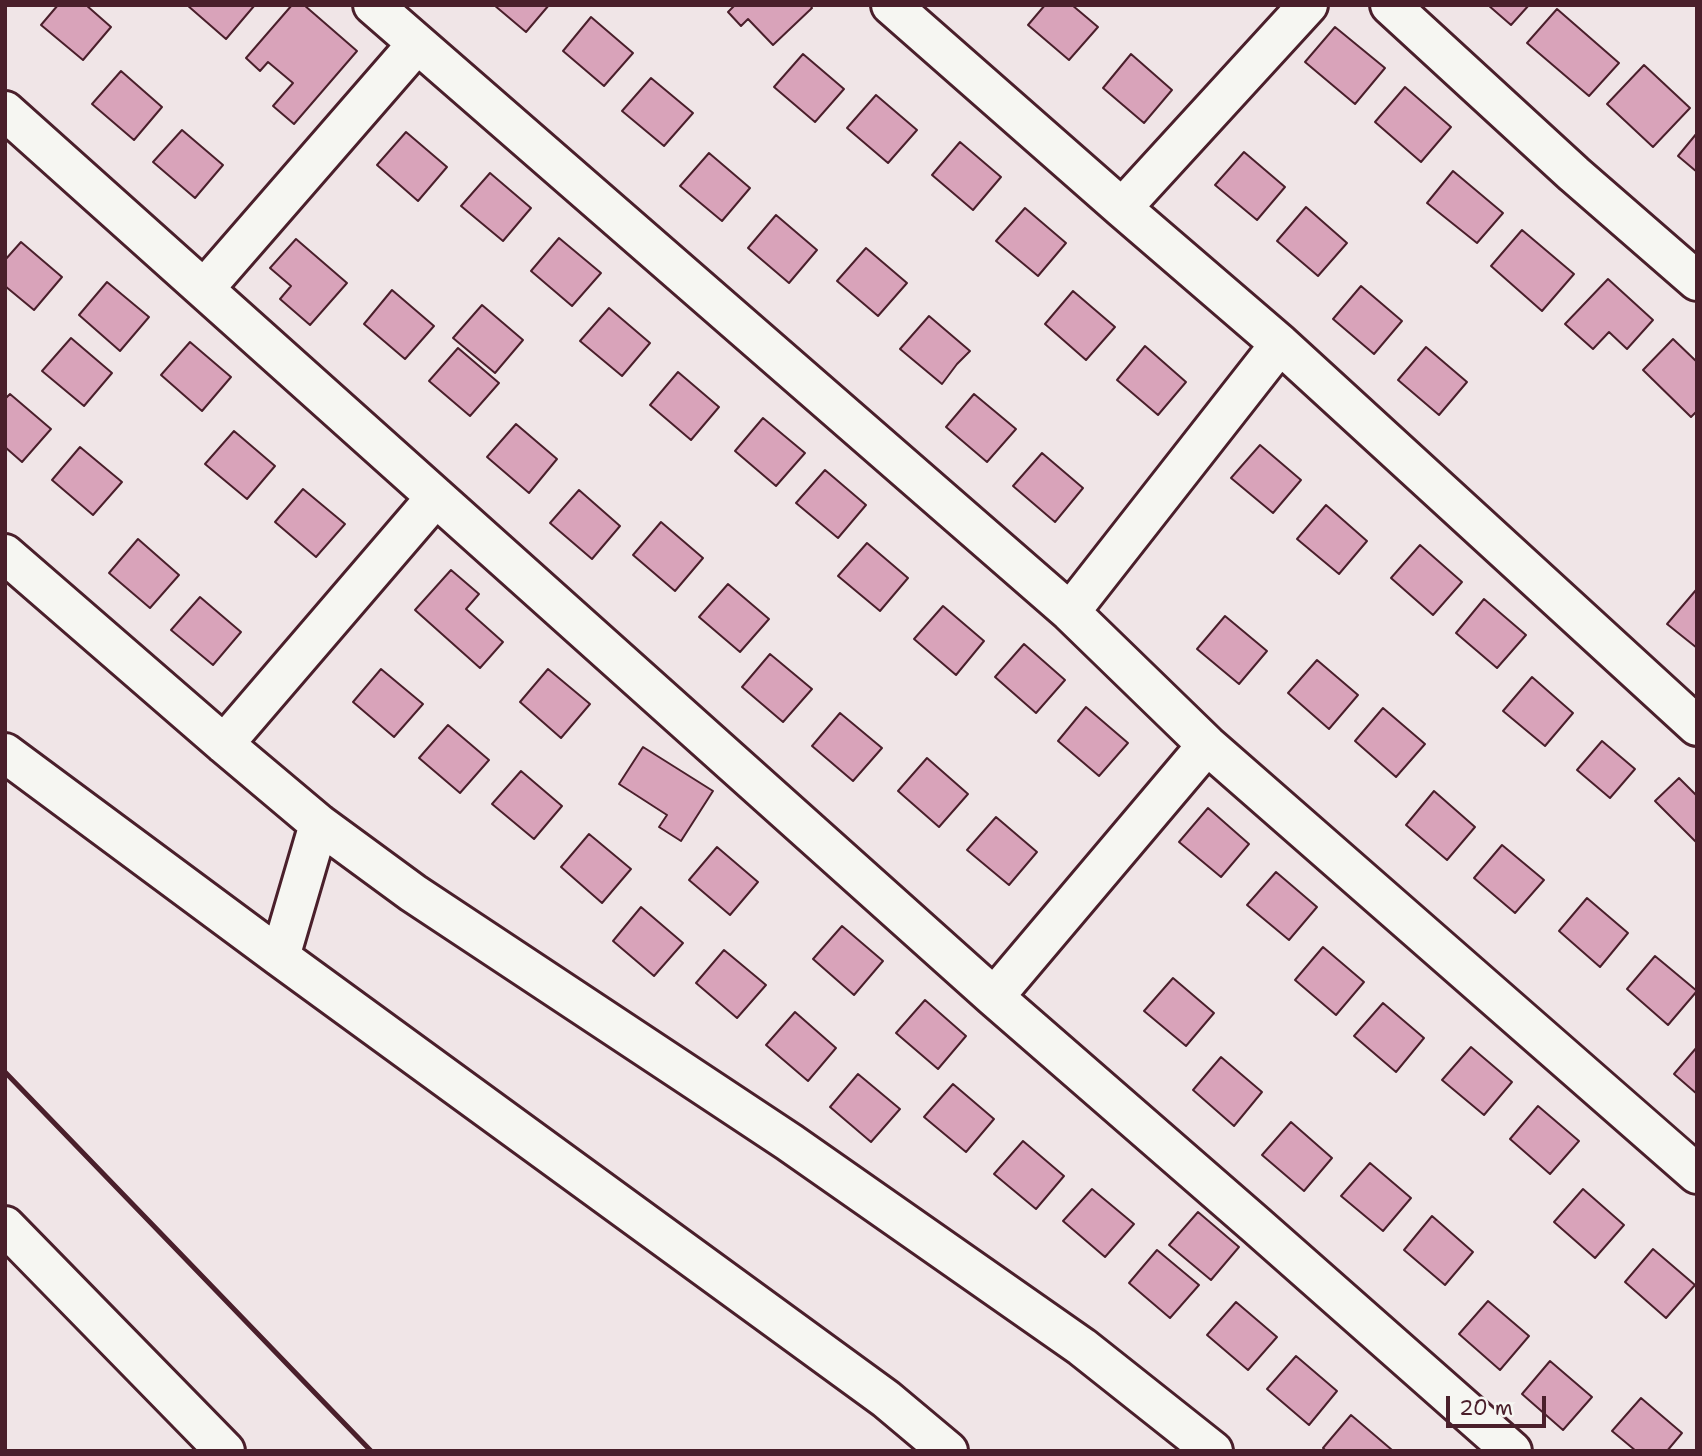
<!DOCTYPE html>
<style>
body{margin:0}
#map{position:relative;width:1702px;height:1456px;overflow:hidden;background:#f0e5e7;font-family:"Shantell Sans",sans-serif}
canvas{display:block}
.frame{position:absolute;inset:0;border:7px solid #4a1f2b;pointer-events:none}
.scale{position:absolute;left:1446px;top:1396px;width:100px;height:32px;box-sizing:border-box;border:4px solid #4a1f2b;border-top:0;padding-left:9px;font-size:21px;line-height:24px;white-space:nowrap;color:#4a1f2b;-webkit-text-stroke:5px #f6f6f2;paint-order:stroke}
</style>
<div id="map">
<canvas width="1702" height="1456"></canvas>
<div class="frame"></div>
<div class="scale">20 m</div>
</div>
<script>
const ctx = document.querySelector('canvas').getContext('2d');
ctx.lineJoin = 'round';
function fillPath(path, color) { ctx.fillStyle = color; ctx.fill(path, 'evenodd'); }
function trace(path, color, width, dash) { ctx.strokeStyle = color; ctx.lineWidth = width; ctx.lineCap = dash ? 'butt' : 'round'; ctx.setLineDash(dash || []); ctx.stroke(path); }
const building = new Path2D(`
 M58,5H86L111,27L83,60L41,25Z
 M187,5H254V6L226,39Z
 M292,5H304L357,51L294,124L273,106L293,83L268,62L260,71L246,58Z
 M494,5H549L526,32Z
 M733,5H810L812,8L773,45L748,19L741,26L728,12L734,6Z
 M1045,5H1072L1098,27L1069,60L1028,25Z
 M1488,5H1529L1511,25Z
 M1557,9L1619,63L1589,96L1527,43Z
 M591,17L633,53L604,86L563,51Z
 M1335,27L1385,68L1355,104L1305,62Z
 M803,54L844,89L815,122L774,87Z
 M1131,54L1172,90L1144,123L1103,88Z
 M1644,65L1690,108L1653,147L1607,104Z
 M121,71L162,107L134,140L92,104Z
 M651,78L693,113L664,146L622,111Z
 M1405,87L1451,127L1421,162L1375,122Z
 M876,95L917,130L888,163L847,128Z
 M182,130L223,165L195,198L153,162Z
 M406,132L447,167L418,201L377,165Z
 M1697,133V172L1678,156Z
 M960,142L1001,177L973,210L932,175Z
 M1244,152L1285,187L1257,220L1215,185Z
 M709,153L750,188L722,221L680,186Z
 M1453,171L1503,213L1477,243L1427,203Z
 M490,173L531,208L503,241L461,206Z
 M1306,207L1347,243L1318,276L1277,241Z
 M1025,208L1066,243L1038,276L996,241Z
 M776,215L817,250L789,283L748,248Z
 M1522,230L1574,274L1542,311L1491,266Z
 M559,238L601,273L572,306L531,271Z
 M296,239L347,283L310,325L280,299L291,286L270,268Z
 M21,242L62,277L34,310L5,286V260Z
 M866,248L907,283L878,316L837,281Z
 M1608,279L1653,320L1627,349L1609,332L1593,349L1565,324Z
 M107,282L149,317L120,351L79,315Z
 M1361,286L1402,321L1374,354L1333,319Z
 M392,290L434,326L405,359L364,324Z
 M1073,291L1115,327L1086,360L1045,324Z
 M482,305L523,340L495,373L453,338Z
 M609,308L650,343L622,376L580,341Z
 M929,316L970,351L957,364L942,384L900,349Z
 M71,338L112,373L84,406L42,371Z
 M1673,339L1697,362V411L1691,417L1643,370Z
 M190,342L231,377L202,411L161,375Z
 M1145,346L1186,382L1158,415L1117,380Z
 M1426,347L1467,382L1439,415L1398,380Z
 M458,348L499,383L470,416L429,381Z
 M678,372L719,407L691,440L650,405Z
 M10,394L51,429L22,462L5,447V399Z
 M974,394L1016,429L987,462L946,427Z
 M763,418L805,453L776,486L735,451Z
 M516,424L557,459L529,493L487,457Z
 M234,431L275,466L247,499L205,464Z
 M1260,445L1301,480L1273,513L1231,478Z
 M80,447L122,482L93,515L52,480Z
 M1042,453L1083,488L1055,522L1013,486Z
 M825,470L866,505L838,538L796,503Z
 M303,489L345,524L316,557L275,522Z
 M579,490L620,526L592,559L550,523Z
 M1326,505L1367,541L1339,574L1297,539Z
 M661,522L703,558L675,591L633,555Z
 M138,539L179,575L150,608L109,573Z
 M867,543L908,578L880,611L838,576Z
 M1420,545L1462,582L1433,615L1391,578Z
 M451,570L479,594L466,609L503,642L480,668L415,610Z
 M728,584L769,619L740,652L699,617Z
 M1696,590L1697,591V648L1667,624Z
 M200,597L241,632L213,665L171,630Z
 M1484,599L1526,635L1497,668L1456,633Z
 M943,606L984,641L956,675L914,639Z
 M1225,616L1267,651L1239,684L1197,649Z
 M1024,644L1065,680L1036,713L995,677Z
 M770,654L812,689L783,722L742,687Z
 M1317,660L1358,695L1329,729L1288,693Z
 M381,669L423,704L394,737L353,702Z
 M548,669L590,704L561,738L520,702Z
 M1532,677L1573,713L1545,746L1503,711Z
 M1086,707L1128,743L1099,776L1058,741Z
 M1383,708L1425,744L1396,777L1355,741Z
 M840,713L882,748L853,781L812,746Z
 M448,725L489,760L460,793L419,758Z
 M1602,741L1635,769L1610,798L1577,770Z
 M643,747L713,791L681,841L659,827L667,815L619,784Z
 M927,758L968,794L939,827L898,791Z
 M521,771L562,806L534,839L492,804Z
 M1679,778L1697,796L1696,842L1655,801Z
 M1434,791L1475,827L1447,860L1406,825Z
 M1208,808L1249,844L1221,877L1179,842Z
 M996,817L1037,852L1009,885L967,850Z
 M589,834L631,869L602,903L561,867Z
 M1502,845L1544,880L1515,913L1474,878Z
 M717,847L758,882L730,915L689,880Z
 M1276,872L1317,907L1289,940L1247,905Z
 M1587,898L1628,933L1600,967L1559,931Z
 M641,907L683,943L654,976L613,941Z
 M842,926L883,961L854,995L813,959Z
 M1323,947L1364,982L1336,1015L1295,980Z
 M724,950L766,985L737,1018L696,983Z
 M1655,956L1697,991L1668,1025L1627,989Z
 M1173,978L1214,1013L1186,1046L1144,1011Z
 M925,1000L966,1036L938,1069L896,1033Z
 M1383,1003L1424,1038L1396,1072L1354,1036Z
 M795,1012L836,1048L808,1081L766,1045Z
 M1471,1047L1512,1082L1484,1115L1442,1080Z
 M1697,1047V1094L1674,1074Z
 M1221,1057L1262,1092L1234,1126L1193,1090Z
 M858,1074L900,1109L871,1142L830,1107Z
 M953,1084L994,1119L966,1152L924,1117Z
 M1538,1106L1579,1141L1550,1174L1510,1139Z
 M1291,1122L1332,1158L1304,1191L1262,1155Z
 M1023,1141L1064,1176L1036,1209L994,1174Z
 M1370,1163L1411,1198L1383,1231L1341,1196Z
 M1092,1189L1134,1224L1105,1257L1063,1221Z
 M1583,1189L1624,1225L1595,1258L1554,1222Z
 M1198,1212L1239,1247L1211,1280L1169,1245Z
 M1432,1216L1473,1252L1445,1285L1404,1250Z
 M1653,1249L1695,1285L1666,1318L1625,1282Z
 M1157,1250L1199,1285L1170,1318L1129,1283Z
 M1488,1301L1529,1336L1500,1370L1459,1334Z
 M1236,1302L1277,1337L1248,1370L1207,1335Z
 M1296,1356L1337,1391L1309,1425L1267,1389Z
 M1550,1361L1592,1397L1563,1430L1522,1394Z
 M1641,1398L1682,1433L1667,1451H1636L1612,1431Z
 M1351,1415L1392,1450V1451H1326L1323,1448Z`);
fillPath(building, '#d9a3ba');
trace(building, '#4a1f2b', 2);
const minor = new Path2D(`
 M373,5L1070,612L1207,745L1697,1174
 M891,5L1122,208L1280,344L1697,726
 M1390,5L1574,174L1697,281
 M5,111L994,997L1256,1225L1512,1451
 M1122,208L1308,5
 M204,289L417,44
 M5,554L224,744L319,824L413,893L789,1142L1082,1347L1213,1451
 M1070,612L1280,344
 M224,744L436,497
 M5,753L280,957L886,1399L948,1451
 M280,957L319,824
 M994,997L1207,745
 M5,1226L225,1451`);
trace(minor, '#4a1f2b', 44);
trace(minor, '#f6f6f2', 38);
trace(new Path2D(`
 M5,1072L371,1451`), '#4a1f2b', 5);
</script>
